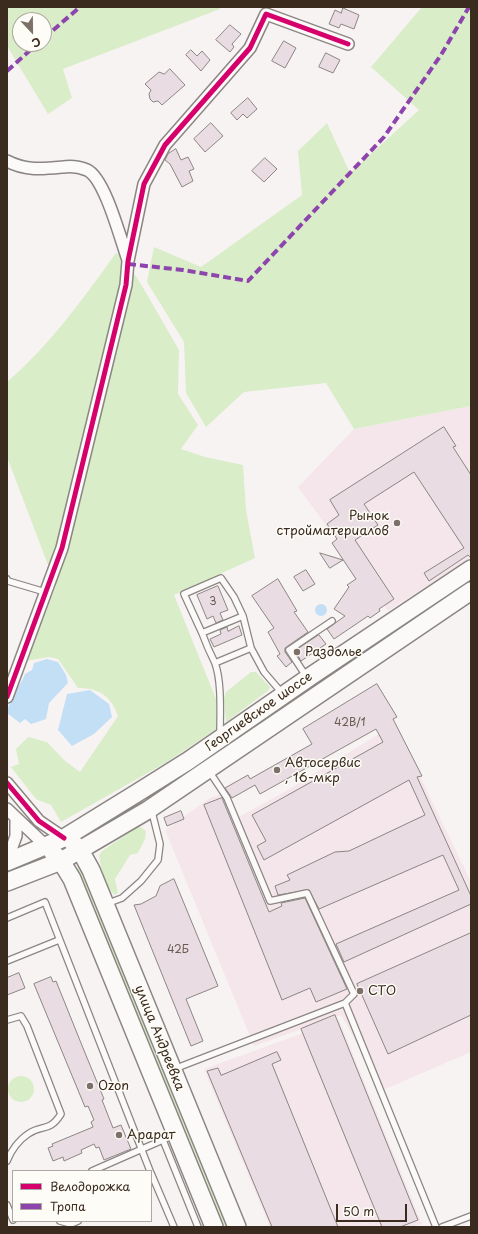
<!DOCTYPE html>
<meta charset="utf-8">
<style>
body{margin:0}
#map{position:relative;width:478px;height:1234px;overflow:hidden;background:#f8f3f3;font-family:"Playpen Sans",sans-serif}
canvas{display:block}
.frame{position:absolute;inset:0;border:8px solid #3b2a1e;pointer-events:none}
.legend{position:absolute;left:12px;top:1170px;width:140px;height:52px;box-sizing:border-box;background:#fdfcf7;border:1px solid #afa8a0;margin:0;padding:5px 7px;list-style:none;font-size:12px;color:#3b2a1e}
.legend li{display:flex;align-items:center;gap:8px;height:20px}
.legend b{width:20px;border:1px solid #afa8a0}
.north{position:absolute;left:12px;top:12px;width:40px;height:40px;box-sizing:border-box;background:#fdfcf7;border:1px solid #afa8a0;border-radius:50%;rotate:158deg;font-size:11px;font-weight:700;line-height:16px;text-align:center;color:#3b2a1e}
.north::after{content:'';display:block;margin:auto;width:14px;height:18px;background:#7d7069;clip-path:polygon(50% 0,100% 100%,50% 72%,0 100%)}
.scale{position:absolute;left:336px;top:1204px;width:71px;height:18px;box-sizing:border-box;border:2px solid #3b2a1e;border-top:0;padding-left:5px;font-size:12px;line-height:14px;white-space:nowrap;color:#3b2a1e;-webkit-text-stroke:3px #fdfcf7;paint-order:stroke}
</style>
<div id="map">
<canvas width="478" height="1234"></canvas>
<div class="frame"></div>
<ul class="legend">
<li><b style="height:5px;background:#d6006c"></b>Велодорожка</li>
<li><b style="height:5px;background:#8e44ad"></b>Тропа</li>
</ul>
<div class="north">С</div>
<div class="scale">50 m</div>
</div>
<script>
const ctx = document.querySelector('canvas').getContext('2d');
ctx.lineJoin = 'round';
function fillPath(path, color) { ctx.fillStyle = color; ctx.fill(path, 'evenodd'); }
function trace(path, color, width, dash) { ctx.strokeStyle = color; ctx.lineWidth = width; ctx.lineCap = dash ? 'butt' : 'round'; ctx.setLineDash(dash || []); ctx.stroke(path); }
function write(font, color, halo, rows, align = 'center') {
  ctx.font = font + ' "Playpen Sans",sans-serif'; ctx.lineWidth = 3; ctx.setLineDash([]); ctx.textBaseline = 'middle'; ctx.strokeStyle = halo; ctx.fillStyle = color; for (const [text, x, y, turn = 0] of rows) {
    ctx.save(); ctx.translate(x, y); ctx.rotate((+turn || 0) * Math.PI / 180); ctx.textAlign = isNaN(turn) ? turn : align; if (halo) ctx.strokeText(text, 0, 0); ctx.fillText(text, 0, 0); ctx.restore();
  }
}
fillPath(new Path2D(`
 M471,406V558L388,611L298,487L354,429Z
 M395,724L471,882V1052L383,1090L341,1015L254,1046L165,830L210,798L223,794L237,818L286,791Z
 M339,1020L422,1224L412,1227H270L204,1069Z`), '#f5e6eb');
fillPath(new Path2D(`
 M7,7H220V9L63,69L72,98L48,114L7,46ZM20,20H44V44H20Z
 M422,7H471V406L354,429L326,383L244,392L206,427L186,393L184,342L147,282L154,247L201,267L302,195L298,151L327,123L350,173L419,110L371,67Z
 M116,253L124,257L145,291L179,350L178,394L198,425L181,449L205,457L243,465L246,510L255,558L174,595L216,699V729L167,762L61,822L51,805L36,799L11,767L19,764L16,749L28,737L47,742L64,760L80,772L118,716C111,696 99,688 78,688L58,659L49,657L26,661L56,586L7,457V382C50,345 83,299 116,253Z
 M471,579V585L319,687L316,684Z
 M251,672H256L270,687L269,690L226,722L224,698L226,692Z
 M303,693L306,696L206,765H199Z
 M139,826L146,831L145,839L138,853L130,855L115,879L118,893L115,895C104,887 101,867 99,855L102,851Z
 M81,867L229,1227H223L76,871L77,868Z
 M8 1089a13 13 0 1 1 26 0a13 13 0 1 1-26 0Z`), '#d8edc8');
fillPath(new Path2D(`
 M315 610a6 6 0 1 1 12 0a6 6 0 1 1-12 0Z
 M47,659L58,662L66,675L68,683L49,703L46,719L31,724L25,719L20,723L7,713L11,697L22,681L25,674L32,670L34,663Z
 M90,690L109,704L112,717L94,734L72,746L58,730L67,694Z`), '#c2dff6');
const building = new Path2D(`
 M343,8L359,15L354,29L341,24L339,28L329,24L335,10L341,13Z
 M230,25L241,34L232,44L234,47L230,52L216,40Z
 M284,41L296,48L285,68L272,61Z
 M191,50L197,56L202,51L210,60L201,71L186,55Z
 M326,53L340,60L333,73L319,67Z
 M170,69L185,85L162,105L158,101L153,102L150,99L149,94L151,90L145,84L159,72L164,74Z
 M248,98L257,109L247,118L243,114L237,120L231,113Z
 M211,123L223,136L205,152L194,139Z
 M176,149L181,160L188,157L194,169L189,171L193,181L182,187L170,164L165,160L168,154Z
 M265,158L277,169L264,182L252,171Z
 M444,427L456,446L453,447L471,475V558L468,555L429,581L424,573L464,548L414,472L364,504L378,525L355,540L394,599L379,609L380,611L370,618L368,616L334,639L327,629L345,616L334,609L349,587L347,585L356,579L332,543L337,539L327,524L339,515L330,500Z
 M320,553L343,560L330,568Z
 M306,570L315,584L303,591L294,577Z
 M278,579L297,611L294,612L308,632L285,648V652L292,662L286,667L277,656L280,654L268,632L274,628L252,596Z
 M218,586L228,610L220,613L223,620L216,623L213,616L207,619L197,595Z
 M239,626L242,635L214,647L210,639L221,634L220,630L227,627L228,631Z
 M319,635L326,644L301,661L295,651Z
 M377,684L397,717L393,719L422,776L417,777L471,896V904L344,962L336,944L459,890L443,855L319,909L309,890L278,895L275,886L290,880L287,875L335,852L349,851L425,815L409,780L264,860L257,846L266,841L252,815L383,742L376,729L260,794L255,785L232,798L225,788L248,775L250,779L312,744L303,729Z
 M222,798L269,912L282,906L281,903L305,898L347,989L316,1002L310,988L282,1000L204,805Z
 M181,811L184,819L167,826L164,818Z
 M174,879L218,986L186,999L203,1041L191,1046L134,905L141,904L156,896L160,886Z
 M471,933V1015L388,1054L357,984Z
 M19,973L25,988L7,995V978Z
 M51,977L53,982L56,981L83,1048L104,1099L102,1100L113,1128L121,1125L131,1149L104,1160L99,1147L96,1148L94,1144L81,1150L82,1153L64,1161L63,1157L53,1161L48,1148L53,1146L52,1144L93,1127L91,1122L94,1120L88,1106L85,1107L34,984Z
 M335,1015L418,1220L400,1227H382L301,1029Z
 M277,1052L281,1060L272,1064L338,1227H272L207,1071L218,1068L221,1075Z`);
fillPath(building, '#e9dce2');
trace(building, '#8b8683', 1);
const service = new Path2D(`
 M7,579L8,581L45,592
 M202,633L184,594L221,578L234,597L243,616
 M215,663L251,648
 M306,676L289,650L332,621
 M220,735C220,714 222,682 215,663C210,653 206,644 202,633L243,616L251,648L264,672L282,693
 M106,904L122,898L141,881L158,860L160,844L153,816L150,812
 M7,918L45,902L150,1171
 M7,961L59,940
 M345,1003L436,1227
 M7,1020L21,1016L27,1026L61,1114C49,1133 42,1124 28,1134C19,1140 11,1151 7,1161
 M174,1069L345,1003L354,994L307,893L270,901L227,798L209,771
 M163,1140L198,1227
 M92,1171L174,1135
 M151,1173L174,1227
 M7,1205L13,1220
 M60,1221L71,1224L78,1221
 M442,1227L471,1216`);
const minor = new Path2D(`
 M7,161C26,171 43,169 63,167C71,166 80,167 87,170C105,178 121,241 128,260
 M7,697L62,548L126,285L128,261L144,184L165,145L250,48L266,14L348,44
 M7,783L39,821L64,838
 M7,809L46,846
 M7,861L16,836V819`);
const primary = new Path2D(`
 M73,843L80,850L91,870L237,1227
 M53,853L61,861L72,879L214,1227
 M7,862L64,838L137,793L188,761L311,676L471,569
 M7,882L61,861L148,810L471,591`);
trace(service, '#8b8683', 8);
trace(minor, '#8b8683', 14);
trace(primary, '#8b8683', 20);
trace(service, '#fbfaf8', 5.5);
trace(minor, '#fbfaf8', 11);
trace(primary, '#fbfaf8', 17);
trace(new Path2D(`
 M44,38L80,7
 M7,71L37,44
 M128,264L183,270L248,281L384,137L441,55L469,7`), '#8e44ad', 4, [8, 4]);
trace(new Path2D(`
 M7,697L62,548L126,285L128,261L144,184L165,145L250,48L266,14L348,44
 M7,783L39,821L64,838`), '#d6006c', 5);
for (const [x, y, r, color] of [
 [397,523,4,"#7d7069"],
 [297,652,4,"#7d7069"],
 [277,770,4,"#7d7069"],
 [360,991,4,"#7d7069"],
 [90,1086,4,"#7d7069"],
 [119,1135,4,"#7d7069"]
]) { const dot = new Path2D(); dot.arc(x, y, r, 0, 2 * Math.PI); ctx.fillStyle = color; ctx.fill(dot); trace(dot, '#fdfcf7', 1.5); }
write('11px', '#685850', null, [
 ["3",213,602],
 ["42В/1",350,723],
 ["42Б",178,950]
]);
write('13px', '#3b2a1e', '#fdfcf7', [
 ["Рынок",389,516,"right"],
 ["стройматериалов",389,531,"right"],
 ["Раздолье",305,652],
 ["Автосервис",285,763],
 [", 16-мкр",285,778],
 ["СТО",368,991],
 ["Ozon",98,1086],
 ["Арарат",127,1135]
], 'left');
write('13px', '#3b2a1e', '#fdfcf7', [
 ["Георгиевское шоссе",259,712,-35],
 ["улица Андреевка",159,1038,68]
]);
</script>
